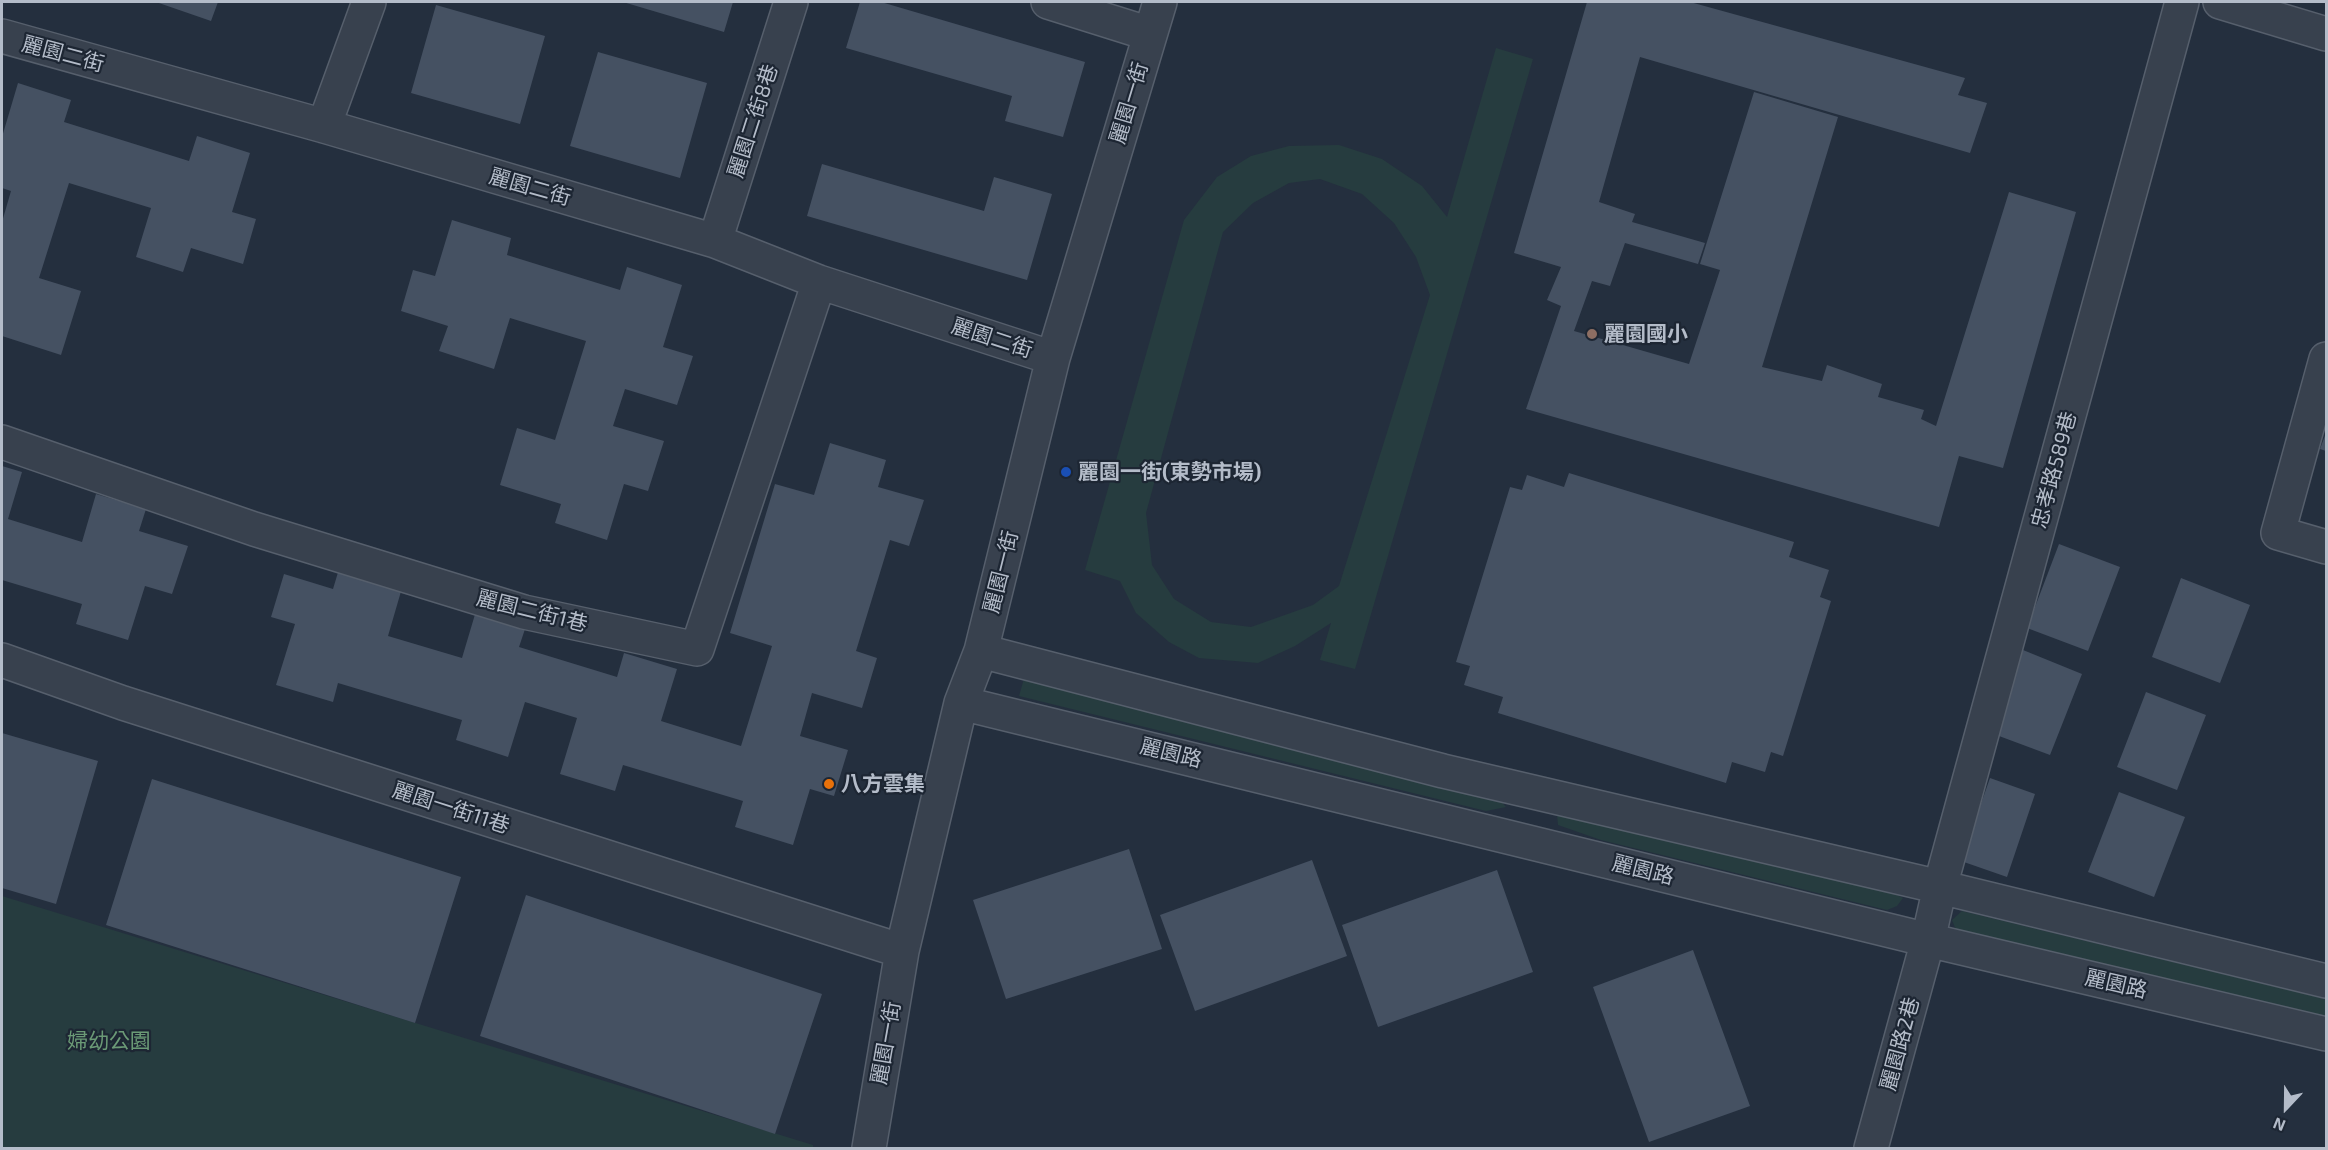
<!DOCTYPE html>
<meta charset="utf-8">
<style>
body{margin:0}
#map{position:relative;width:2328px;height:1150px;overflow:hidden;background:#242f3e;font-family:"Exo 2",sans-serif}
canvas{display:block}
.frame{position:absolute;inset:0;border:3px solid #b4bcc9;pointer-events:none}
.north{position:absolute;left:2256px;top:1078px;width:60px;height:60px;-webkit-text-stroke:4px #1d2633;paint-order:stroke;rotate:202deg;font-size:16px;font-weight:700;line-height:24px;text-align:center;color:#b4bcc9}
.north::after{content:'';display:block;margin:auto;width:21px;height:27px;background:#b4bcc9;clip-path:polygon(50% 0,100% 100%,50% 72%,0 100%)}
</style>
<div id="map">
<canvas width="2328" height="1150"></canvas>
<div class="frame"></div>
<div class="north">N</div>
</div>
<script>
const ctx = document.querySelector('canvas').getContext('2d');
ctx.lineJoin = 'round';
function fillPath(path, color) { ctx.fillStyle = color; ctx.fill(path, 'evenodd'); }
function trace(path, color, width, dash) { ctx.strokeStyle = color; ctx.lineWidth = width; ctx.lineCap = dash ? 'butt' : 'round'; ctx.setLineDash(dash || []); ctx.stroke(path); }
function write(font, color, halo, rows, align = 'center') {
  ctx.font = font + ' "Exo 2","Noto Sans TC",sans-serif'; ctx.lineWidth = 4.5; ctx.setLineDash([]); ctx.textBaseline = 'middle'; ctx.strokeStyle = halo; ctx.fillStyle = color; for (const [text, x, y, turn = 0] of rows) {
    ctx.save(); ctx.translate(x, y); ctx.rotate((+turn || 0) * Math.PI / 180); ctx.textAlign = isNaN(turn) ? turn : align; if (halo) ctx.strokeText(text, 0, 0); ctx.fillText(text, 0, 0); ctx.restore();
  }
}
fillPath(new Path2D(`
 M1496,48L1533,59L1355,669L1320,660L1331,623L1295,646L1258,663L1199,658L1169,642L1136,613L1120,581L1085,570L1184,220L1217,177L1251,156L1289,146L1339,145L1382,159L1422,186L1447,217ZM1320,179L1362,194L1394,223L1416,257L1430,295L1339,586L1313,605L1251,627L1211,622L1174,599L1152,565L1146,513L1223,232L1253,203L1289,183Z
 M1025,675L1494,793L1506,807L1486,811L1019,696Z
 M1557,814L1885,889L1903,898L1897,906L1887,910L1601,840L1558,825Z
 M2,896L813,1145V1148H2Z
 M1962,911L2326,999V1018L1956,930L1952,920Z`), '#263c3f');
fillPath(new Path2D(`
 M156,2H218L211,21Z
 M623,2H733L724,32Z
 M860,2H881L1085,62L1063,137L1005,121L1012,96L846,48Z
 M1587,2H1690L1965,78L1958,95L1987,103L1970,153L1640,57L1599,202L1635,214L1632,222L1705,243L1698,264L1625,243L1610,286L1592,281L1574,331L1689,364L1720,270L1700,264L1754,92L1838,117L1762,367L1822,381L1827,365L1882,384L1878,397L1924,410L1921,419L1936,426L2009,192L2076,212L2003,468L1959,456L1939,527L1526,409L1561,306L1547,300L1561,267L1514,253Z
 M436,5L545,36L520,124L411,93Z
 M598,52L707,83L680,178L570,146Z
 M18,83L71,100L64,122L189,161L197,136L250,153L232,212L256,219L243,264L191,248L183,272L136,257L151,208L69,183L39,278L81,291L61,355L2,336V222L11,191L2,188V137Z
 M822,164L984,211L994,177L1052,194L1027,280L807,216Z
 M452,220L511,238L507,255L620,290L627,267L682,285L663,347L693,356L677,405L625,389L613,426L664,441L648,491L624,484L607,540L555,523L561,504L500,485L517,428L555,440L586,341L510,318L494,369L439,351L448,326L401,311L413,270L435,276Z
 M2326,433V451L2320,449Z
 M830,443L886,460L878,487L924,500L909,546L890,540L856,651L877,658L862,708L812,693L800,736L848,750L834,796L810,789L793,845L735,827L743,801L623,765L615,791L560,774L577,718L525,702L508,757L456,740L462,720L338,683L333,702L276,685L295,624L271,617L284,574L333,589L339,569L402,588L388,636L462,658L476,611L526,626L519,647L617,677L624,653L677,669L661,721L741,746L772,646L730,633L775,484L814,495Z
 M2,466L22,472L8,519L82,542L96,494L146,509L139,531L188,546L172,594L145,586L128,640L76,624L82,604L2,580Z
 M1569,473L1794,542L1789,557L1829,570L1820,597L1831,601L1783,756L1771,752L1765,772L1732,762L1726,783L1498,713L1503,697L1464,685L1470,666L1456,662L1510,487L1522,490L1527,475L1564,487Z
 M2059,544L2120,567L2088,651L2027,628Z
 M2181,578L2250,605L2220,683L2152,657Z
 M2023,650L2082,674L2050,755L1991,733Z
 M2146,692L2206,715L2177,790L2117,767Z
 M2,733L98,761L56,904L2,888Z
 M1990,778L2035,794L2007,877L1961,861Z
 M152,779L461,877L415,1023L106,925Z
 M2119,792L2185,817L2154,897L2088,872Z
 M1129,849L1162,949L1006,999L973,900Z
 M1312,860L1347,956L1195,1011L1160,915Z
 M1497,870L1533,972L1378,1027L1342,925Z
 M526,895L822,994L775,1134L480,1036Z
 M1693,950L1750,1106L1649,1142L1593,987Z`), '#455162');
const minor = new Path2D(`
 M1048,2L1150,34
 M2220,2L2326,34
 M2,36L324,126L715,241L819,282L1053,358
 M324,126L369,2
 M715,241L791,2
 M2326,359L2278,533L2326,547
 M2,442L254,529L524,612L697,649L819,282
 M981,651L1443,771L1940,887L2326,981
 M2,660L123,703L902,951
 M961,703L1928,940L2326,1034
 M869,1148L902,951L961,703L981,651L1053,358L1160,2
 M1871,1148L1928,940L1940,887L2182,2`);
trace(minor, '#565f6c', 36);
trace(minor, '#38414e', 33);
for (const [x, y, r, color] of [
 [1592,334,6,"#8d6e63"],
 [1066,472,6,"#1a4fb4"],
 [829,784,6,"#e8710a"]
]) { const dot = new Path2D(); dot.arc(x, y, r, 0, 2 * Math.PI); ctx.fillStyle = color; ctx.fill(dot); trace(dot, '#1d2633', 2); }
write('21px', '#b4bcc9', '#1d2633', [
 ["麗園二街",63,54,15],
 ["麗園一街",1129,103,-73],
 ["麗園二街8巷",753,121,-72],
 ["麗園二街",530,187,16],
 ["麗園二街",992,338,18],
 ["忠孝路589巷",2054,470,-75],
 ["麗園一街",1001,572,-76],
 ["麗園二街1巷",532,611,14],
 ["麗園路",1171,753,14],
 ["麗園一街11巷",451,808,18],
 ["麗園路",1643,870,14],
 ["麗園路",2116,984,13],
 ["麗園一街",886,1043,-80],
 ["麗園路2巷",1900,1044,-75]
]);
write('bold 21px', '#b4bcc9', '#1d2633', [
 ["麗園國小",1604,334],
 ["麗園一街(東勢市場)",1078,472],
 ["八方雲集",841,784]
], 'left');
write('21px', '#6b9a76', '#1d2633', [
 ["婦幼公園",109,1041]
]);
</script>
